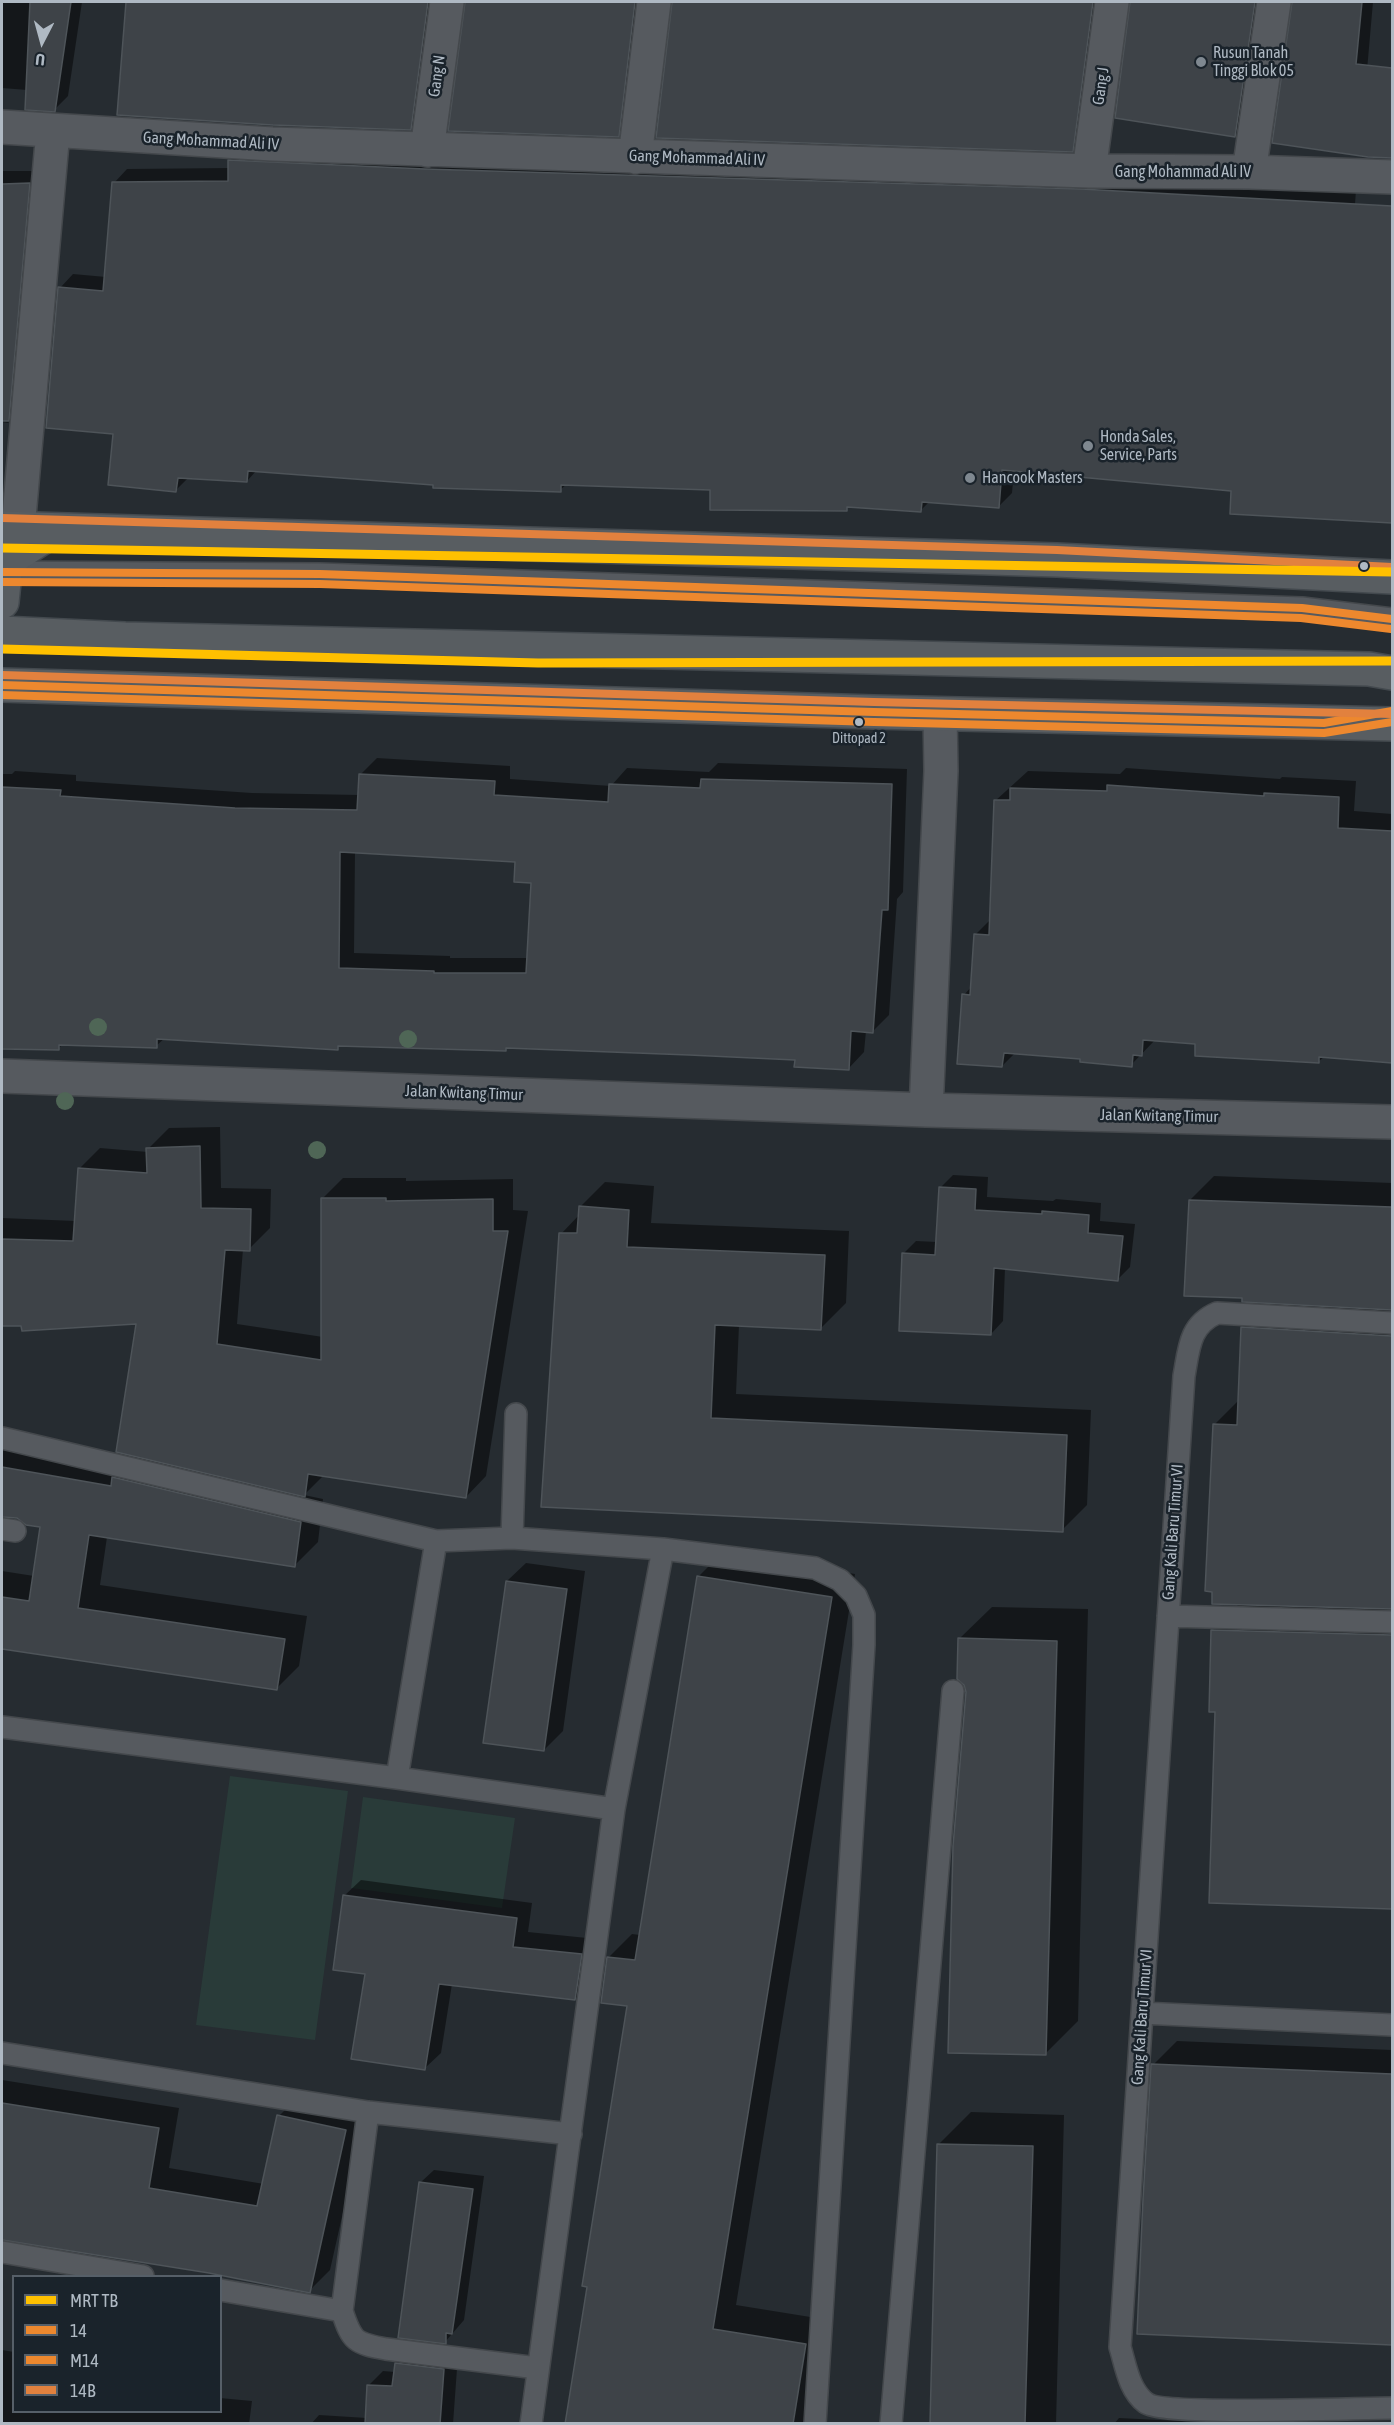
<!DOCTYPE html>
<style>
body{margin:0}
#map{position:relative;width:1394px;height:2425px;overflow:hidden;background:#262c31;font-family:"Asap Condensed",sans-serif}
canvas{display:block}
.frame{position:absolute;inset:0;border:3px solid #afb9c3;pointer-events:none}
.legend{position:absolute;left:12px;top:2275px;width:210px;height:138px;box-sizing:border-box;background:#1a232b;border:2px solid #565f68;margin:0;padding:8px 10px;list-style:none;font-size:18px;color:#afb9c3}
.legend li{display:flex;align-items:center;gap:12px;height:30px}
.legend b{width:30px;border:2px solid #565f68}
.north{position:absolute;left:12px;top:12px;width:60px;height:60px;-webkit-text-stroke:4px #1a232b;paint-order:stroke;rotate:186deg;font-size:16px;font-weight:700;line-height:24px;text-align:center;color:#afb9c3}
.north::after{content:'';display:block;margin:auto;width:21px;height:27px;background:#afb9c3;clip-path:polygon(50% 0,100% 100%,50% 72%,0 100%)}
</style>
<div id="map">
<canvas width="1394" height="2425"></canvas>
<div class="frame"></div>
<ul class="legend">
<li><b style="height:8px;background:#ffc000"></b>MRT TB</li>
<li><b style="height:8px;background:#ed882e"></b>14</li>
<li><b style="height:8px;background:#ed882e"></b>M14</li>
<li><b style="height:8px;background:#e2813e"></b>14B</li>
</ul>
<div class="north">U</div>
</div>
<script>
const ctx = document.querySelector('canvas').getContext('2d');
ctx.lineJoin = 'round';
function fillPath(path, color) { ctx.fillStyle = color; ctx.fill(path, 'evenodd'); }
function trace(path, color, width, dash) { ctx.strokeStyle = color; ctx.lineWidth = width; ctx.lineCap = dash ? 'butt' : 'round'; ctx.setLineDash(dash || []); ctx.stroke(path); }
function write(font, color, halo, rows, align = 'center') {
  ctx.font = font + ' "Asap Condensed",sans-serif'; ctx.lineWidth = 5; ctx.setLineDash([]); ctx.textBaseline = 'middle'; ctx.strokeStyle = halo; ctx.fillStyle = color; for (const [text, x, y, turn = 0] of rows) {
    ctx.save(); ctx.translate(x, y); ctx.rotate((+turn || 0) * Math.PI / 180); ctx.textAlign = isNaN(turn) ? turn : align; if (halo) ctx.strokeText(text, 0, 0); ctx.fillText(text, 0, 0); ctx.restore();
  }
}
fillPath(new Path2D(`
 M230,1776L348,1791L315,2040L196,2025Z
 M363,1797L515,1818L502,1908L351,1888Z`), '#293b39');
fillPath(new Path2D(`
 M2,2H82L68,96L54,110L27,90L2,88Z
 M128,2H439L424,115L410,128L119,114Z
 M467,2H646L632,122L618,135L467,5Z
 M674,2H1104L1086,136L1072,150L674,4Z
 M1132,2H1266L1248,122L1235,135Z
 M1294,2H1373L1361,139L1294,5Z
 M244,147L1356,190L1353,233L1389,238L1392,218V522L1231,513L1232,490L1014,470L1012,493L999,506L930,501L921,510L850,506L846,509L712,489L567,484L560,490L434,484L257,470L247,481L189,477L176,490L115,433L60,288L73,274L106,277L114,183L127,169L230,168V161Z
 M2,171H42L21,409L8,423L2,422Z
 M377,758L510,766V779L611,786L627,768L709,772L718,763L907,769L903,892L897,899L889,1015L873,1031H866L864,1052L848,1069L796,1059L508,1047L505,1050L341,1044L337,1048L165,1038L156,1046L63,1044L59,1048H2V774H12L15,771L76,775V781L252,793L360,795L361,774ZM355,852L517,861L532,882L529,958H450V956L354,953Z
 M1126,768L1280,779L1282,777L1356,781L1354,811L1392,814V1062L1325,1056L1318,1062L1197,1042L1156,1039L1131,1065L1082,1057L1015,1053L1002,1066L964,995L972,986L976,934L991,919L995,801L1028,771L1120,774Z
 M220,1127L221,1188L271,1189L270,1228L249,1249H243L237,1324L323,1337V1198L343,1178H406V1181L513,1179V1210L528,1211L486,1476L466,1497L324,1475L304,1495L323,1499L318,1542L295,1565L107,1537L100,1585L307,1616L299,1666L276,1689L2,1647V1571L34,1576L42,1526L18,1517L2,1516V1440L129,1462L136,1455L138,1322L2,1325V1218L76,1221L79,1169L100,1148L148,1152V1149L169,1128Z
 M953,1175L988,1177L987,1197L1053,1201L1056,1199L1101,1203L1100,1221L1135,1224L1130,1267L1117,1280L1005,1268L1003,1321L991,1334L903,1254L916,1241L937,1242L940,1188Z
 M1214,1176L1392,1183V1908L1211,1902L1217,1711L1212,1631L1239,1604L1214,1425L1238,1401L1243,1328L1269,1302L1190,1200Z
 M605,1182L654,1186L651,1223L849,1231L846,1303L821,1328L739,1325L736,1394L1091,1410L1087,1505L1062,1530L543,1506L561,1234L580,1214V1207Z
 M723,1552L855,1574L736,2305L829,2320L812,2424H567L589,2286L629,2004L608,1958L632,1934L640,1935L699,1576Z
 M526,1563L585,1571L563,1731L544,1750L507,1581Z
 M992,1607L1088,1609L1078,2021L1046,2053L967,1692L959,1639Z
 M361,1880L532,1903L528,1932L597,1939L591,1983L575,1999L452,1984L441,2053L425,2068L367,1973L345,1895Z
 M1177,2041L1392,2050V2343L1139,2333L1153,2065Z
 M2,2080L179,2108L169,2168L264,2184L279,2116L300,2095L366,2110L330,2270L309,2291L142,2260L2,2238Z
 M971,2112L1064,2115L1056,2424H931L939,2144Z
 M434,2170L484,2176L464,2320L445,2342L421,2182Z
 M411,2349L458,2355L453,2424H311L319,2415L367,2418L369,2385L383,2371L395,2372L396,2364Z
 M2,2350L14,2352V2412H220V2398L252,2401L249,2424H2Z
 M1119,2418L1239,2424H1114Z`), '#0007');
const building = new Path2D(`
 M30,2H71L55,112L25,110Z
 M126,2H428L411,130L273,125L117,115Z
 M465,2H635L619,137L448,131Z
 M672,2H1093L1073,152L656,138Z
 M1130,2H1255L1235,137L1115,118Z
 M1292,2H1362L1356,64L1392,68V158L1368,157L1272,143Z
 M228,160L425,169L1081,189L1392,206V523L1230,514L1231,491L1002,470L999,508L922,502L921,512L847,507V511L710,510V490L561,485V492L433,488V485L248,471L247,482L178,478L176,492L108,485L113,434L46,428L58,287L103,291L112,182L228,181Z
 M30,183L9,421H2V184Z
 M359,774L495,781L494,795L608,802L609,784L700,788L701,779L892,784L888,910H882L873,1033L851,1031L849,1070L794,1067L795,1060L689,1055L506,1048V1051L338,1046V1050L157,1039V1048L59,1045V1050L2,1049V787L61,790L60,796L235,808L357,810ZM340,852L515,862L514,882L531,883L526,973H434V971L339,968Z
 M1107,785L1264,796V793L1339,797L1338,828L1392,831V1063L1319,1057V1063L1195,1056V1044L1143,1040L1142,1056L1133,1055L1132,1067L1080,1062V1059L1004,1053L1002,1067L957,1064L962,994L970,995L974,934L989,935L994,800H1010V788L1107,791Z
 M200,1146L201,1208L251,1209L250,1251L225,1250L217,1344L321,1360V1198H386V1201L493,1199V1231H508L466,1498L308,1474L305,1497L116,1452L136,1324L22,1331L21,1326H2V1239L73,1241L78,1168L147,1173L146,1148Z
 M939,1187L976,1189L975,1210L1042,1214V1211L1089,1215L1088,1233L1123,1236L1118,1281L994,1268L991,1335L899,1331L902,1253L935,1255Z
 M1189,1200L1392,1207V1310L1242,1302V1298L1184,1296Z
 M579,1206L629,1210L627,1247L825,1255L821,1330L715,1325L711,1418L1067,1435L1063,1532L541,1507L559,1233H577Z
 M1241,1327L1392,1336V1609L1212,1604V1592L1205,1591L1213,1424L1237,1425Z
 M2,1467L111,1486L112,1477L301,1522L295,1567L89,1535L78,1608L285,1639L277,1690L2,1649V1597L29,1601L40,1527L26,1525L17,1518L2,1517Z
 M697,1576L832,1597L713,2329L806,2344L793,2424H565L587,2287L582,2286L627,2006L601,2003L607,1957L635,1960Z
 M506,1581L567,1589L544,1751L483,1743Z
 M1211,1630L1392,1635V1909L1209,1903L1215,1712H1209Z
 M958,1638L1057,1641L1046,2055L948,2053L953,1846L966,1692L964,1685L957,1679Z
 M343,1895L517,1918L513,1947L582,1954L575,2000L439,1984L425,2070L351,2059L365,1974L333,1970Z
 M1151,2064L1392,2074V2345L1137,2334L1143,2199Z
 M2,2103L159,2128L149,2188L257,2206L277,2115L346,2130L310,2293L209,2273L2,2240Z
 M937,2144L1033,2146L1025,2424H930Z
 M419,2182L473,2189L452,2334L446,2333V2344L398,2338Z
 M395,2363L444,2369L440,2424H365L367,2385L392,2386Z`);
fillPath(building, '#3e4348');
trace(building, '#4e5459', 1.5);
const lane = new Path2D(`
 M2,572L320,574L1302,608L1392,619
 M1392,1323L1217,1313C1189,1325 1189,1349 1184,1376L1120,2347C1126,2367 1129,2390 1146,2403C1164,2416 1357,2408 1392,2408
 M2,1438L436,1541L512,1538L663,1549L614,1809L531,2424
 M2,1529L15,1531
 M512,1538L516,1414
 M663,1549L815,1568L840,1580L856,1596L864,1615V1645L815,2424
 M1168,1616L1392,1622
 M2,1727L397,1778L614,1809
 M397,1778L436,1541
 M1142,2013L1392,2025
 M2,2053L368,2112L571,2134
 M368,2112L342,2311C352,2342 355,2343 386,2349L537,2368
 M2,2252L143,2276
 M220,2290L342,2311
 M891,2424L953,1691`);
const street = new Path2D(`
 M2,127L272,144L1089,171L1249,172L1392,177
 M427,150L447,2
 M635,157L654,2
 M1089,171L1112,2
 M1249,172L1274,2
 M18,528L53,131
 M2,1076L926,1110L1392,1122
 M926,1110L941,771L940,714`);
const primary = new Path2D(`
 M2,528L1057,560L1392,577
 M2,602L5,572L14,556L54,530
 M2,633L125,639L1369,669L1392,673
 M2,685L874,712L1392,724`);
trace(lane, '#44484c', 24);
trace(street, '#44484c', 36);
trace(primary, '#43494e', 36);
trace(lane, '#565a5f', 21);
trace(street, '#565a5f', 33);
trace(primary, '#585d61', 33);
trace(new Path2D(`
 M2,572L320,574L1302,608L1392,619
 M2,685L874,712L1324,723L1392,711`), '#ed882e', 8);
trace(new Path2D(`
 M2,582L320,584L1301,618L1391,629
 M2,695L874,722L1324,733L1392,722`), '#ed882e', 8);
trace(new Path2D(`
 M2,518L1057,550L1392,567
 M2,675L874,702L1392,714`), '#e2813e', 8);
trace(new Path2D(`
 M2,548L1392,572
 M2,649L538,663L1392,661`), '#ffc000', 9);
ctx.fillStyle = '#4f6656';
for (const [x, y] of [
 [98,1027],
 [408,1039],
 [65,1101],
 [317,1150]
]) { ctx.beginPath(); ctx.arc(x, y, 9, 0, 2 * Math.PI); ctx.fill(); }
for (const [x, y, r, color] of [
 [1201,62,6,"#7f8890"],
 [1088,446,6,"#7f8890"],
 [970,478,6,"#7f8890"],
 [1364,566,5,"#afb9c3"],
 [859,722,5,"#afb9c3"]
]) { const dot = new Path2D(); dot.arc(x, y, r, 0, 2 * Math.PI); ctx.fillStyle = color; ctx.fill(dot); trace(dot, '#1a232b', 2); }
write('14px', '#afb9c3', '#1a232b', [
 ["Dittopad 2",859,739]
]);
write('16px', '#afb9c3', '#1a232b', [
 ["Rusun Tanah",1213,53],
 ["Tinggi Blok 05",1213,71],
 ["Honda Sales,",1100,437],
 ["Service, Parts",1100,455],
 ["Hancook Masters",982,478]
], 'left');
write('16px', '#afb9c3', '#1a232b', [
 ["Gang N",437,76,-82],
 ["Gang J",1101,86,-82],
 ["Gang Mohammad Ali IV",211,141,3],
 ["Gang Mohammad Ali IV",697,158,2],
 ["Gang Mohammad Ali IV",1183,172],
 ["Jalan Kwitang Timur",464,1093,2],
 ["Jalan Kwitang Timur",1159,1116,1],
 ["Gang Kali Baru Timur VI",1173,1532,-86],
 ["Gang Kali Baru Timur VI",1142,2017,-86]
]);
</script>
